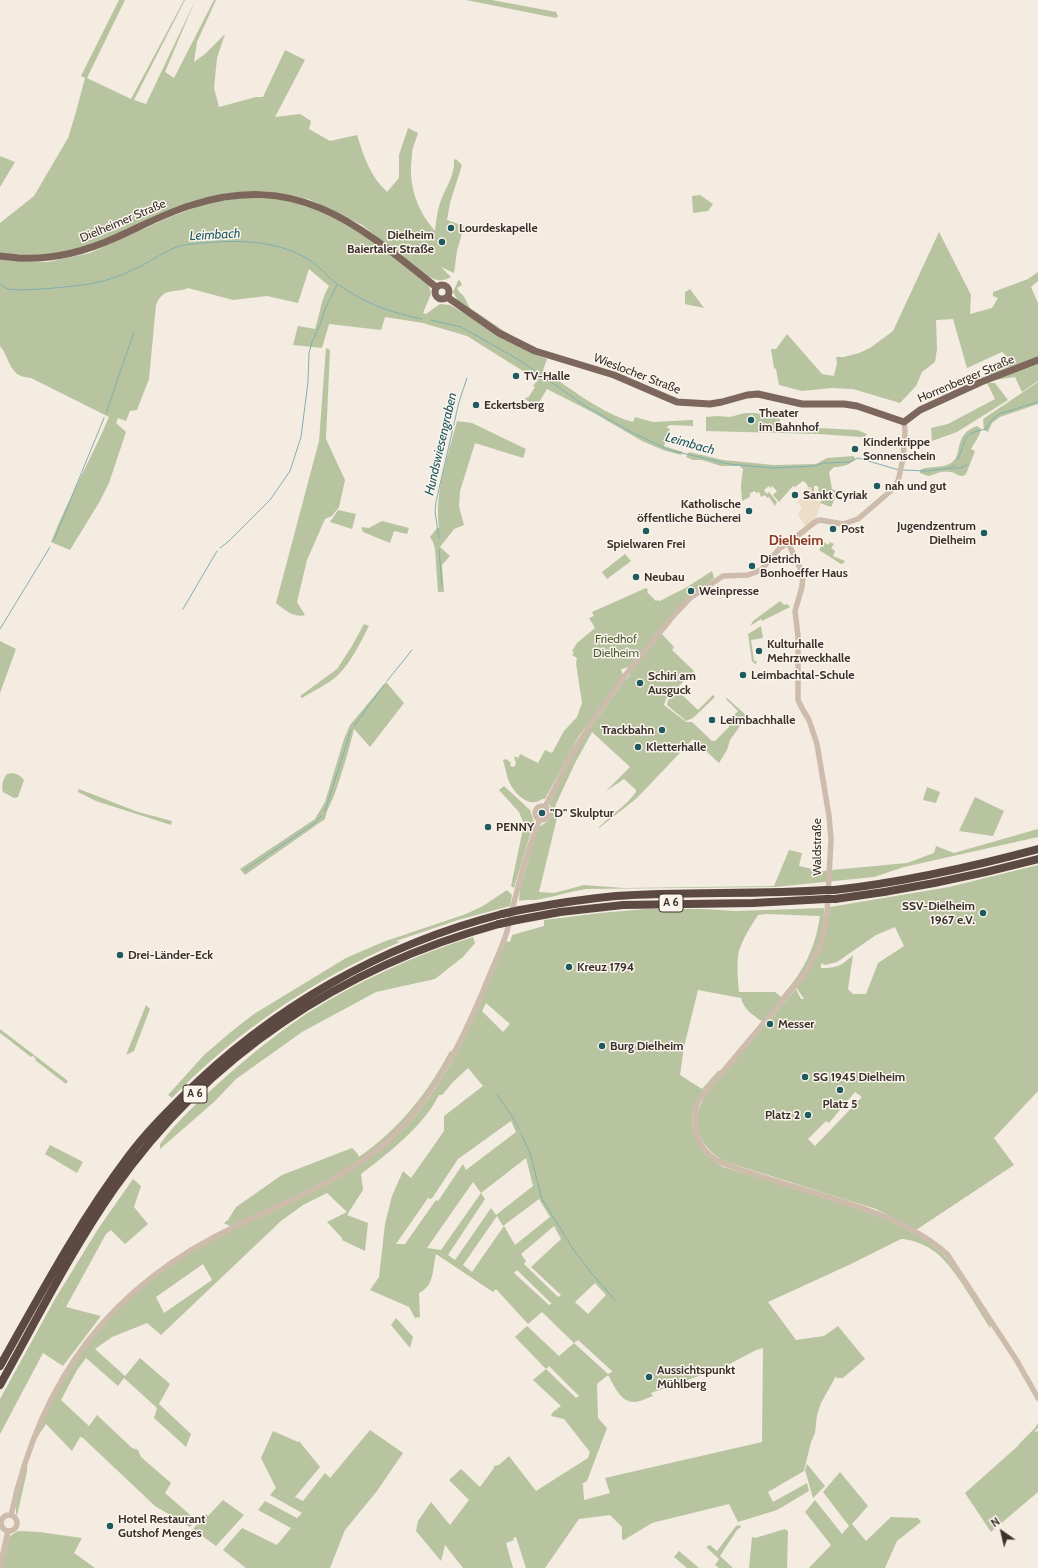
<!DOCTYPE html>
<meta charset="utf-8">
<style>
body{margin:0}
#map{position:relative;width:1038px;height:1568px;overflow:hidden;background:#f4ebe1;font-family:Cabin,sans-serif}
canvas{display:block}
.north{position:absolute;left:982px;top:1512px;width:40px;height:40px;-webkit-text-stroke:3px #fbf5ee;paint-order:stroke;rotate:326deg;font-size:11px;font-weight:700;line-height:16px;text-align:center;color:#3b302b}
.north::after{content:'';display:block;margin:auto;width:14px;height:18px;background:#3b302b;clip-path:polygon(50% 0,100% 100%,50% 72%,0 100%)}
</style>
<div id="map">
<canvas width="1038" height="1568"></canvas>
<div class="north">N</div>
</div>
<script>
const ctx = document.querySelector('canvas').getContext('2d');
ctx.lineJoin = 'round';
function fillPath(path, color) { ctx.fillStyle = color; ctx.fill(path, 'evenodd'); }
function trace(path, color, width, dash) { ctx.strokeStyle = color; ctx.lineWidth = width; ctx.lineCap = dash ? 'butt' : 'round'; ctx.setLineDash(dash || []); ctx.stroke(path); }
function write(font, color, halo, rows, align = 'center') {
  ctx.font = font + ' Cabin,sans-serif'; ctx.lineWidth = 3; ctx.setLineDash([]); ctx.textBaseline = 'middle'; ctx.strokeStyle = halo; ctx.fillStyle = color; for (const [text, x, y, turn = 0] of rows) {
    ctx.save(); ctx.translate(x, y); ctx.rotate((+turn || 0) * Math.PI / 180); ctx.textAlign = isNaN(turn) ? turn : align; if (halo) ctx.strokeText(text, 0, 0); ctx.fillText(text, 0, 0); ctx.restore();
  }
}
fillPath(new Path2D(`
 M119,0H125L87,78L131,99L184,0H185L134,100L146,104L195,1L165,72L174,78L214,0H216L197,42L194,62L205,54L225,34L217,58L214,88L219,107L256,97H263L285,50L305,60L275,117L300,114L311,121L309,129L330,141L357,135C364,157 370,176 387,192L399,178V155L408,128L418,133C416,140 412,148 412,155C408,184 416,209 435,231C436,222 437,212 440,203C445,188 455,176 454,160L456,159L462,165L450,203L447,220L464,226L457,251L454,273L441,267L451,277C441,283 434,280 424,274L362,225L308,199L262,191L221,194L188,204L102,241L64,253L24,256L22,262H48L90,253L170,217L204,204L245,197L289,199L335,216L382,247L429,285L431,294L423,313L426,314L440,304L450,305L530,352L547,359L543,370C572,389 600,413 633,422L635,417L653,422L693,420V426L670,425L666,427L670,429L664,446L683,452L681,455L663,450L642,441L594,413L547,389L536,407L525,399L526,397L528,398L535,387L533,386L536,382L539,381L467,336L423,323L385,317L381,330L329,324L322,348L293,345L298,326L315,329C320,314 321,299 329,286L309,269L298,303L267,296L233,300L188,288C174,294 164,286 156,305L149,379L137,410L130,411L126,421L118,418L116,423L126,432L109,483L100,501L70,550L51,542C68,499 91,459 109,417L31,378C8,377 11,359 0,346V223L34,196L68,138L76,112L85,78L81,76Z
 M466,0H492L556,12L558,16L556,18Z
 M0,156L15,162L0,187Z
 M700,195L713,204L708,211L693,213L692,196Z
 M939,232L971,295L970,314L992,308L998,298L993,296V292L1028,279L1038,272V281L1031,287L1038,303V357L990,377L989,374L1009,363L1010,359L1002,352L967,368L953,319L936,320L937,349L935,362L922,372L916,386L900,403L853,389L831,388L802,391L779,385L776,369L774,368L771,349H776L787,334L822,374L834,376L837,363L836,357H844L859,353L870,348L893,331Z
 M459,279L462,285L457,288L460,293L463,295L470,308L510,335V336L458,301L453,292Z
 M690,289L704,308L685,304V292Z
 M326,348L330,350L326,439L345,480L339,507L332,516L325,519L307,560L297,602L305,615C293,618 285,610 276,603L319,441Z
 M1038,362V381L1022,392L1015,377L995,380H991Z
 M1038,382V404L1000,417L992,423L988,432L984,430L983,419Z
 M987,383H995L1008,400L957,432L932,441L931,428L948,424L995,399Z
 M745,413H756L780,419V426L857,430L867,434L866,436L861,437L818,434L706,431V417L717,416L730,417Z
 M457,421L472,423L526,449L523,458L475,443L460,491L459,506L464,525L454,529L440,547L450,556L442,565L444,592H438L435,549L433,542L430,537L437,528H439C434,492 448,455 457,421Z
 M977,426L981,429C980,436 974,443 971,449L975,451L966,474L963,476C957,476 956,473 951,472C942,470 936,474 928,476L920,473V470C929,465 942,469 951,463C964,455 952,435 977,426Z
 M689,452L723,460L774,465L816,464L827,458L854,456L855,459C850,465 842,467 834,467L829,472L832,489L838,492L831,507L820,503L822,499L819,496L818,486H814V491L812,493L811,487H808L806,483L803,481L795,487L793,486L779,502L773,495L777,491L772,486L771,488L769,486L764,490L767,494L769,492L777,502L775,506L769,497L767,498L765,495L761,497L759,492L756,493L755,491L750,493V497L742,501L741,485L743,469L739,466H721L702,460H693L686,457Z
 M338,510L356,514L352,529L330,522Z
 M382,521L409,528L407,534L394,531L390,543L363,532L361,527L369,528Z
 M824,542L828,545L830,542L834,544L831,548L835,551L833,556L845,561L844,563L841,564L819,550Z
 M625,554L631,561L607,579L602,572Z
 M712,571L714,578L699,590L629,667L621,669L623,675L579,736L545,799H542C529,810 512,791 508,779C506,773 505,766 503,760L506,759L511,763L510,766L514,767L516,763L514,757H518L517,762L520,754L538,763L545,750L552,753L564,731L577,717L582,703L576,663L577,658L572,655L574,652L572,651L577,643L595,628L589,618L594,616L592,612L646,588L648,590L647,592L656,601L658,600L660,601L687,587Z
 M780,601L784,605L787,604L790,607L762,621L761,619L750,626L753,621Z
 M364,624L369,626C360,643 351,663 337,676C327,685 313,691 302,698L300,696L337,669L352,646Z
 M761,626L763,638L751,640L754,661H756L757,663L755,664L752,661L748,634Z
 M662,634L674,647L672,650L694,671L666,699L664,705L686,722H692L712,741H715L729,727V725L733,721L731,718L738,711L726,699L727,698L747,716L730,740L727,750L719,763L693,739L637,798L599,828V827C611,815 626,806 636,792V790L624,779L606,791L630,767L592,732L575,763L556,804L555,808L557,818L539,892L554,893L584,885L624,888L774,886L789,850L802,853L799,866L821,871L907,863L934,853L936,846L954,853L1038,829V837L904,867L874,877L775,887L587,889C571,891 557,896 541,899C533,901 526,899 519,901L520,889L534,840L539,827L548,821L551,816L550,803L578,746L623,682L630,675L628,673Z
 M0,641L16,649L0,693Z
 M386,682L404,703L370,747L354,729C349,751 342,772 335,793C332,802 326,810 325,819L245,875L240,869L315,819L325,802L344,739L350,725Z
 M678,691L698,710L713,695L715,697L693,718L686,721L667,705L668,700Z
 M7,774C14,772 20,775 24,780L18,797L14,798L3,792C1,787 3,778 7,774Z
 M504,786L530,810L534,822L514,888L511,886L524,824L519,812L499,790Z
 M927,787L940,792L936,803L923,800Z
 M79,789L138,812L172,821L171,825L96,801L78,792Z
 M975,797L1004,811L993,836L959,831Z
 M1038,865V1091L994,1138L1014,1165L916,1230L876,1209L726,1162C699,1148 689,1122 705,1096L796,989L801,999H804L796,987C817,963 827,940 830,907L949,887ZM895,927L904,946L878,963L866,994H853L848,989L853,955C841,966 837,968 821,968V963L825,965L837,962L876,935ZM855,1092L862,1097L815,1146L808,1139L826,1121L829,1123Z
 M507,890L512,895L510,906L458,920L396,941L400,942C314,979 237,1031 172,1098L168,1095L204,1055L232,1031L254,1014L346,958L383,942L466,914L483,906Z
 M824,908C824,917 824,926 821,935C813,969 784,996 763,1022C753,1015 744,1010 741,998L698,990L684,1047L680,1075L702,1089L718,1071L722,1070C714,1079 704,1088 698,1099C683,1126 699,1153 723,1167L854,1207L901,1226L928,1242L943,1254L951,1264L991,1324L990,1328C975,1305 961,1278 942,1258C933,1248 914,1239 901,1239L851,1264L768,1302L796,1340L824,1336L838,1326L865,1359L843,1378H837L836,1376L821,1403L817,1415L815,1433L811,1442L804,1471L768,1492L773,1502L807,1483L809,1491L777,1510L738,1522L729,1504L652,1523L624,1540L622,1539V1527L610,1515L579,1519L545,1568H526L516,1537L513,1538L514,1540L506,1543L513,1568H463L445,1545L441,1561L416,1531L418,1521L431,1502L450,1525L469,1500L449,1480L461,1469L480,1487L494,1468V1466L499,1465L509,1456L536,1491L588,1458L590,1452L564,1419L551,1416L553,1412L561,1406L533,1380L546,1369L515,1337L527,1326L559,1356L574,1343L542,1312L528,1324L496,1289L493,1292L436,1254C432,1270 435,1285 419,1293L420,1317L415,1318L409,1307L370,1290L379,1277L385,1224L392,1196L403,1171L411,1178L444,1131V1116L483,1086L468,1068L453,1082L442,1095H439C424,1125 389,1153 361,1174L363,1190L347,1215L368,1223L365,1251L342,1240V1238L327,1222L347,1212L327,1193L303,1205L281,1221L161,1335L147,1323L112,1337L95,1349L125,1376L140,1358L170,1384L159,1404L191,1434L186,1447L154,1418L157,1408L124,1378L118,1386L86,1358L77,1370L61,1400L89,1426L97,1415L132,1448L138,1450L141,1457L171,1483L165,1493L196,1520L190,1527L155,1506L83,1438L80,1437L72,1451L46,1424L36,1439L27,1463V1471L17,1516C12,1502 27,1458 33,1443C70,1340 144,1271 241,1225C294,1200 349,1179 393,1139C448,1090 479,1008 506,941L510,942L512,935L544,926V920L600,913L646,909H703L736,911ZM766,914L820,916C815,950 803,972 781,997L775,992H739C738,979 736,964 739,951C743,938 751,926 758,915ZM486,1003L510,1024L503,1032L482,1011ZM511,1121L516,1132L466,1170L463,1164L438,1201L436,1200L405,1244H396L428,1198L431,1199L433,1197L458,1159ZM526,1158L533,1186L496,1215L491,1208L455,1260L448,1255L485,1199L481,1193ZM473,1182L481,1193L441,1250L427,1248ZM539,1199L550,1217L515,1245L504,1226L472,1272L463,1265L497,1216L503,1226ZM554,1226L561,1239L531,1267L561,1295L558,1297L524,1264L526,1261L521,1254ZM203,1264L212,1280L164,1313L156,1297ZM517,1270L551,1303H552L549,1305L514,1273ZM595,1283L606,1295L588,1314L575,1302ZM578,1340L612,1371V1372L608,1374L574,1343ZM763,1348L762,1442L605,1478L610,1493L584,1500L583,1485L582,1484L587,1481L607,1428L598,1418L597,1384L608,1375C614,1385 620,1402 634,1402C640,1402 647,1398 653,1396L651,1393L724,1367L756,1350ZM549,1366L579,1396L576,1398L546,1369Z
 M473,937L475,943L463,957L435,979L376,992L302,1032L236,1079L214,1102L160,1149V1144C177,1121 199,1101 221,1081C248,1057 276,1034 306,1014C358,981 415,955 473,937Z
 M146,1005L150,1009L134,1051L126,1055Z
 M0,1029L68,1081L66,1084L35,1060L36,1059L33,1056L31,1057L0,1033Z
 M450,1051L452,1052C432,1088 407,1126 373,1151C329,1183 279,1204 230,1226L224,1223L228,1220L236,1207L282,1175L352,1148L357,1153L359,1157C398,1130 428,1093 450,1051Z
 M50,1145L83,1162L77,1173L45,1154Z
 M133,1179L141,1186L134,1207L148,1224L125,1244L111,1230L106,1234L66,1307L101,1316L63,1366L43,1353L0,1434V1399L55,1299L98,1229Z
 M396,1318L413,1337L410,1348L391,1325Z
 M1038,1423V1428L1034,1432L1038,1431V1492L991,1532L965,1493L1019,1445V1444L1035,1428Z
 M370,1430L403,1453L377,1491L345,1530L330,1568H246L223,1550L242,1528L277,1545L291,1528L258,1510L265,1501L297,1518L302,1513L270,1495L276,1488L261,1458L273,1431L298,1442L299,1441L320,1467L295,1497L303,1501L325,1473L330,1478Z
 M807,1464L825,1486L813,1498L805,1470Z
 M840,1472L868,1506L852,1524L866,1541L891,1517L918,1518L921,1522L897,1541L885,1568H809L831,1545L805,1512L815,1500L842,1534L849,1526L823,1492Z
 M223,1500L244,1515L216,1546L193,1529L206,1514L208,1516Z
 M739,1525L741,1527L737,1530L720,1556L733,1568H719L715,1565L719,1559L706,1547L710,1545L717,1551L736,1526Z
 M785,1529L788,1531L787,1568H749L752,1537L755,1538Z
 M18,1531L39,1532L82,1538L74,1553L95,1568H2L9,1539L10,1536Z
 M679,1551L699,1568H687L674,1557Z`), '#b8c4a0');
fillPath(new Path2D(`
 M808,487H811L812,493L814,491L815,498L821,503L817,515L818,521L807,528L798,515L802,507L797,502L803,496L802,494L804,492V494L806,497L810,494L806,491Z`), '#ecdcc8');
trace(new Path2D(`
 M0,284C2,285 5,288 8,289C20,292 81,286 95,283C109,280 122,275 135,269C149,263 170,247 184,245C226,240 271,237 308,259C319,265 326,276 336,283C364,303 388,312 422,319
 M431,320L461,327L479,337L519,360L587,407L633,433L669,450L729,464L773,468L815,466L824,463L850,462L858,458L899,470
 M106,413L134,332
 M958,459C967,439 961,434 986,429L991,421L999,414L1038,402
 M953,468H960L967,465
 M902,470L926,471L951,468L954,465
 M439,538L435,512L436,502L459,402L467,378
 M54,540L104,418
 M220,548L229,541L270,500L290,471L301,437L308,382L309,353L312,342L320,325L325,309L337,285
 M439,549L442,586
 M183,609L217,551
 M0,629L50,547
 M387,681L412,650
 M354,726L384,685
 M325,811L351,730
 M245,870L315,823L321,816
 M497,1095L512,1116L519,1129
 M521,1133L530,1153L542,1199L573,1249L593,1275L615,1300`), '#7fb0b2', 1);
trace(new Path2D(`
 M788,543L803,574L802,587L795,611L798,636V700L803,710L809,720L817,744L829,816L831,839L827,914L824,931L819,949L804,975L699,1100C690,1122 696,1149 718,1161C724,1164 730,1166 736,1168C762,1177 789,1185 815,1193C861,1207 911,1222 947,1254L1017,1361L1038,1398
 M535 813a7 7 0 1 1 14 0a7 7 0 1 1-14 0Z
 M545,807L572,754L593,720L619,683L674,615L690,598L723,576L748,575L761,570L780,548L792,540L815,522L820,520L843,524L858,519L893,489L898,481L903,459L905,430L904,422
 M11,1515C41,1379 109,1286 236,1226C298,1196 365,1172 410,1118C446,1076 470,1024 490,974C496,960 503,945 507,931C511,918 513,904 517,891C523,867 530,843 539,821
 M1 1523a8 8 0 1 1 16 0a8 8 0 1 1-16 0Z
 M0,1567L8,1531`), '#cdbbac', 5.5);
trace(new Path2D(`
 M0,256C6,257 12,257 18,258C52,260 84,252 115,238C140,227 165,213 192,205C298,171 359,225 436,287
 M435 292a7 7 0 1 1 14 0a7 7 0 1 1-14 0Z
 M447,297L499,333L535,351L614,375L677,402L710,404L722,402L747,395L758,394L802,404H844L857,406L904,422L920,410L981,382L1038,360`), '#7d675c', 7);
trace(new Path2D(`
 M834,890C904,882 971,867 1038,849
 M835,899C905,890 970,877 1038,859
 M520,910C552,904 584,899 616,896C686,891 756,895 826,890
 M517,920L560,912L623,905L753,903L826,899
 M0,1366C40,1295 79,1222 128,1157C144,1135 163,1116 182,1097C271,1008 381,945 502,914
 M0,1385C37,1319 71,1251 114,1189C208,1055 342,967 499,924`), '#5c4a42', 8);
trace(new Path2D(`
 M826,890H834
 M826,899H835
 M502,914L520,910
 M499,924L517,920`), '#5c4a42', 8);
for (const [x, y, r, color] of [
 [451,228,4,"#1f5a5e"],
 [442,242,4,"#1f5a5e"],
 [516,376,4,"#1f5a5e"],
 [476,405,4,"#1f5a5e"],
 [751,420,4,"#1f5a5e"],
 [855,449,4,"#1f5a5e"],
 [877,486,4,"#1f5a5e"],
 [795,495,4,"#1f5a5e"],
 [749,511,4,"#1f5a5e"],
 [833,529,4,"#1f5a5e"],
 [646,531,4,"#1f5a5e"],
 [984,533,4,"#1f5a5e"],
 [752,566,4,"#1f5a5e"],
 [636,577,4,"#1f5a5e"],
 [691,591,4,"#1f5a5e"],
 [759,651,4,"#1f5a5e"],
 [743,675,4,"#1f5a5e"],
 [640,683,4,"#1f5a5e"],
 [712,720,4,"#1f5a5e"],
 [662,730,4,"#1f5a5e"],
 [638,747,4,"#1f5a5e"],
 [542,813,4,"#1f5a5e"],
 [488,827,4,"#1f5a5e"],
 [983,913,4,"#1f5a5e"],
 [120,955,4,"#1f5a5e"],
 [569,967,4,"#1f5a5e"],
 [770,1024,4,"#1f5a5e"],
 [602,1046,4,"#1f5a5e"],
 [805,1077,4,"#1f5a5e"],
 [840,1090,4,"#1f5a5e"],
 [808,1115,4,"#1f5a5e"],
 [649,1377,4,"#1f5a5e"],
 [110,1526,4,"#1f5a5e"]
]) { const dot = new Path2D(); dot.arc(x, y, r, 0, 2 * Math.PI); ctx.fillStyle = color; ctx.fill(dot); trace(dot, '#fbf5ee', 1.5); }
for (const [x, y, w] of [
 [671,903,24],
 [195,1094,24]
]) { const box = new Path2D(); box.roundRect(x - w / 2, y - 9, w, 18, 3); ctx.fillStyle = '#fbf5ee'; ctx.fill(box); trace(box, '#3b302b', 1); }
write('bold 11px', '#3b302b', null, [
 ["A 6",671,903],
 ["A 6",195,1094]
]);
write('12px', '#3b302b', '#fbf5ee', [
 ["Dielheimer Straße",123,221,-23],
 ["Wieslocher Straße",637,374,21],
 ["Horrenberger Straße",966,379,-23],
 ["Waldstraße",817,847,-90]
]);
write('bold 12px', '#3b302b', '#fbf5ee', [
 ["Lourdeskapelle",459,228],
 ["Dielheim",434,235,"right"],
 ["Baiertaler Straße",434,249,"right"],
 ["TV-Halle",524,376],
 ["Eckertsberg",484,405],
 ["Theater",759,413],
 ["im Bahnhof",759,427],
 ["Kinderkrippe",863,442],
 ["Sonnenschein",863,456],
 ["nah und gut",885,486],
 ["Sankt Cyriak",803,495],
 ["Katholische",741,504,"right"],
 ["öffentliche Bücherei",741,518,"right"],
 ["Jugendzentrum",976,526,"right"],
 ["Dielheim",976,540,"right"],
 ["Post",841,529],
 ["Spielwaren Frei",646,544,"center"],
 ["Dietrich",760,559],
 ["Bonhoeffer Haus",760,573],
 ["Neubau",644,577],
 ["Weinpresse",699,591],
 ["Kulturhalle",767,644],
 ["Mehrzweckhalle",767,658],
 ["Leimbachtal-Schule",751,675],
 ["Schiri am",648,676],
 ["Ausguck",648,690],
 ["Leimbachhalle",720,720],
 ["Trackbahn",654,730,"right"],
 ["Kletterhalle",646,747],
 ["\"D\" Skulptur",550,813],
 ["PENNY",496,827],
 ["SSV-Dielheim",975,906,"right"],
 ["1967 e.V.",975,920,"right"],
 ["Drei-Länder-Eck",128,955],
 ["Kreuz 1794",577,967],
 ["Messer",778,1024],
 ["Burg Dielheim",610,1046],
 ["SG 1945 Dielheim",813,1077],
 ["Platz 5",840,1104,"center"],
 ["Platz 2",800,1115,"right"],
 ["Aussichtspunkt",657,1370],
 ["Mühlberg",657,1384],
 ["Hotel Restaurant",118,1519],
 ["Gutshof Menges",118,1533]
], 'left');
write('12px', '#4a5a2e', '#fbf5ee', [
 ["Friedhof",616,639],
 ["Dielheim",616,653]
]);
write('italic 13px', '#1f5a5e', '#fbf5ee', [
 ["Leimbach",215,235,-3],
 ["Hundswiesengraben",441,444,-77],
 ["Leimbach",690,444,16]
]);
write('bold 14px', '#8c3b22', '#fbf5ee', [
 ["Dielheim",796,541]
]);
</script>
